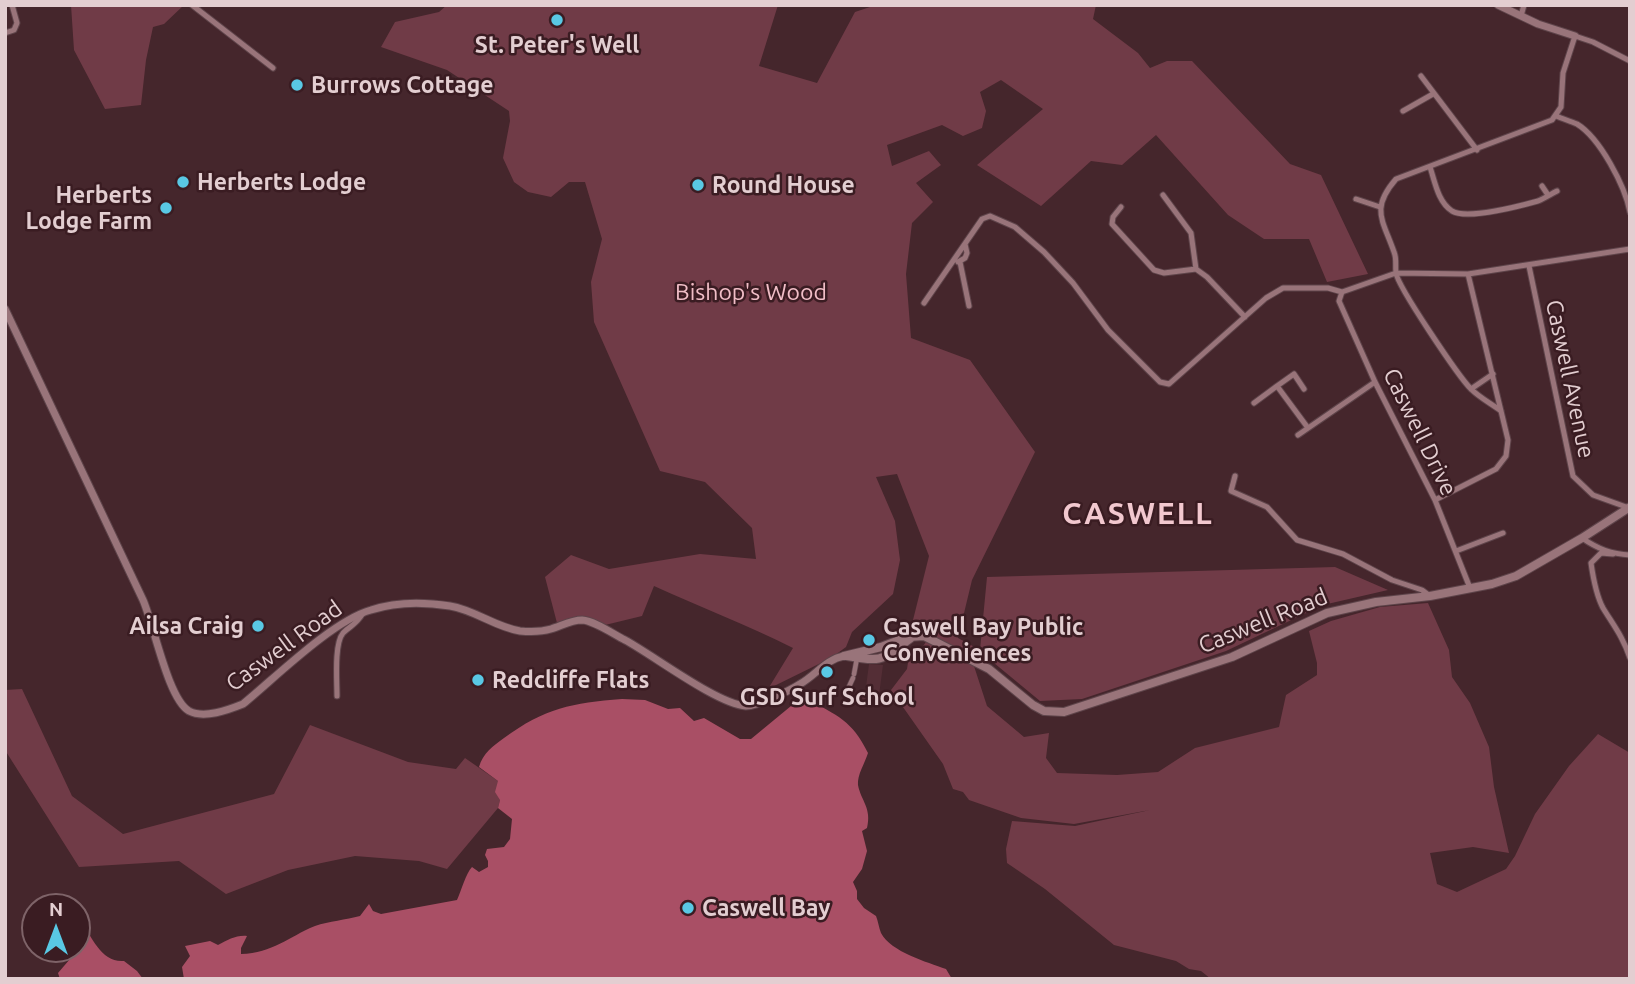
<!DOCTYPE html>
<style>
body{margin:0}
#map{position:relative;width:1635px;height:984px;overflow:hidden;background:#45262c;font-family:Ubuntu,sans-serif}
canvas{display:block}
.frame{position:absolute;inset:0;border:7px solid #e3ced1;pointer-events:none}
.north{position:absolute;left:21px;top:893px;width:70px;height:70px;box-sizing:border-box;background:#3a1c22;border:2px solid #7e6368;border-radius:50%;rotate:0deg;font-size:19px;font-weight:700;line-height:28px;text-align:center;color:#e3ced1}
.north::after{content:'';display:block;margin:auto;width:24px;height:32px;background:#59c8e4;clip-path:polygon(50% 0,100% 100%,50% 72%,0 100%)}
</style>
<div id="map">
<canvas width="1635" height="984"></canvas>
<div class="frame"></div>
<div class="north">N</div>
</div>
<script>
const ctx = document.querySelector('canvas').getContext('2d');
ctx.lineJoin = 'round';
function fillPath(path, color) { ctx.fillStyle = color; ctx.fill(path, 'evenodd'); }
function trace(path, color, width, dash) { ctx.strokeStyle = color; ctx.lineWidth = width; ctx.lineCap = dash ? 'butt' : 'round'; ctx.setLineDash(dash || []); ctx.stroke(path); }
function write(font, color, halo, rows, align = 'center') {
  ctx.font = font + ' Ubuntu,sans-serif'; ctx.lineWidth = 5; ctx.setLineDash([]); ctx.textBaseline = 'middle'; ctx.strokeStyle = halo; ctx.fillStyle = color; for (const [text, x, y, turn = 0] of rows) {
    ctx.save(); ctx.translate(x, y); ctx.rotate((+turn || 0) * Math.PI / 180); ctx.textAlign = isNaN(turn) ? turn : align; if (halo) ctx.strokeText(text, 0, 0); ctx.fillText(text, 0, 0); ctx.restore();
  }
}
fillPath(new Path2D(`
 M869,664L883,665L878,703L862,699L866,687Z`), '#542e36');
fillPath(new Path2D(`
 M71,5H184L164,24L153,27L146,60L141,105L105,109L74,50Z
 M447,5H778L759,66L817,83L855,12L876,5H1096L1093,19L1138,53L1150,68L1167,61H1192L1290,164L1321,175L1368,274L1327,282L1309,239H1264L1228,215L1156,135L1122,165L1091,161L1041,206L977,165L1043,109L1001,80L980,92L986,111L982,128L963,136L942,125L887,145L892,166L929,151L941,165L916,183L933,202L912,223L906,274L911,338L970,360L1035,452L972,580L958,638L980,650L987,577L1335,567L1388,590L1323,605L1226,651L1082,699L1040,701L988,658L973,663L987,706L1024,737L1049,733L1046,758L1057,773L1117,775L1158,772L1195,748L1279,727L1286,695L1317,675V663L1309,631L1331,621L1380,607L1428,603L1449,650L1452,677L1470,703L1489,747L1494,787L1509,853L1473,847L1430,853L1437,884L1457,892L1506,869L1515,856L1535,814L1569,766L1598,734L1630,753V979H1211L1201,971L1189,969L1176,961L1114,945L1045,889L1007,863L1006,849L1012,821L1075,826L1150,810L1074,824L1021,818L969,800L963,792L953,789L943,764L891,690L907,669L909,656L920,651L931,634L913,620L929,556L897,474L876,477L895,521L900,560L893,594L852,632L846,647L831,658L768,689L793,648C747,625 700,607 654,586L642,616L605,625L588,618L557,623L545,577L571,555L609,569L700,554L756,559L752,528L705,482L660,471L594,322L591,282L602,239L585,182H569L551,197L528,192L514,182L503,158L510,121L509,111L447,70L381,47L395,22L439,12Z
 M22,689L72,796L123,834L274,794L310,725L408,762L456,769L465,758L498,781L500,800L498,808L447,869L419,861L355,856L288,870L226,894L179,861L79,867L5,750V690Z`), '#703b47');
fillPath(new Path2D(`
 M622,699L645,700L668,709L680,708L694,721L704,718L740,739H751L791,706L808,699C837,716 852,720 868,753C865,763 857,775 858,785C861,801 872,808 867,828L862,831L867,851L862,869L853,882L857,891V899L864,908L876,916C878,921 879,928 881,933C891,952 927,962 946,969L952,979H184L182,967L190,956L185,946L210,941L218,945C228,940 236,935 247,936L241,948V954C273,953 288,937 315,926C329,921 346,920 360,916L369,904L373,911L381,914L457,900C461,891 466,873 472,867L479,872L488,867V861L485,855L487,849L504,847L510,839L512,819L498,808L500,800L495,792L498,781L479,767C483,753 493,746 504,738C545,708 572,703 622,699Z
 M82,921C91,937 102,963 124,961L137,971L143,979H60L58,973L70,959L65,949H77V923Z`), '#a94f65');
const pedestrian = new Path2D(`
 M854,674L857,658
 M847,691L853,678`);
const minor = new Path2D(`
 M192,5L273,68
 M1521,16L1524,5
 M5,33L14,30L17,23L12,5
 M1421,76L1477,150
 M1403,111L1433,94
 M1556,116C1563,119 1570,121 1577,124C1600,138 1625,186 1630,212
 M1430,167C1435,182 1438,202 1452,211C1467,220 1520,206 1538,201C1545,198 1551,194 1557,191
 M1542,186L1548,195
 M1163,195L1191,233L1196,269L1207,277L1245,317
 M1356,199L1380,207
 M1121,207L1113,217L1112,224L1154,270L1164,273L1196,269
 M958,262L965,258L967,253L965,244
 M960,262L969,306
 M1529,266L1573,476L1593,495L1629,508
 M1342,292L1339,301L1375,382L1435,500L1470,588
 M924,303L982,219L990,216L1015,227L1044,252L1073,283L1108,330L1160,382L1169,384L1266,298L1283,288H1328L1342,292L1396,273L1468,274L1630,249
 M1304,389L1294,374L1277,386L1308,428
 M1471,389L1493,374
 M1254,403L1277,386
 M1501,411C1492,404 1480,398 1471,389C1459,377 1398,287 1396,273C1395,265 1397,259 1394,252C1383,220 1370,209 1396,179L1552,120L1561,107L1563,73L1575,36L1593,42L1630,61
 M1298,435L1375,382
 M1235,476L1231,491L1267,507L1297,540L1343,554L1392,580L1422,590L1430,596
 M1435,500L1496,469L1506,456L1508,440L1468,274
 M1582,538C1598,549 1611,554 1630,555
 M1456,551L1503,533
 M1613,554L1601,553L1591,563C1593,577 1596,595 1603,608C1614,626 1623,637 1630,658
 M337,696C337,681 334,644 343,633C351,625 356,625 363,613`);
const tertiary = new Path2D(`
 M1498,5L1538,24L1575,36
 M5,309L143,600C154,625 168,699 189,711C204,719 228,710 243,704C275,678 332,621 371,610C395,602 425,602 450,606C475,610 495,627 520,631C530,632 541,632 551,629C561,626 571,620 582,620C595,621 613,634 625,640C653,655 717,704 746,706C758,706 789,691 800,684C816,675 826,659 844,656`);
const secondary = new Path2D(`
 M844,656L881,647L907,637L924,636L989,669L1033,705L1044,711L1064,712L1232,657L1327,613L1376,602L1430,596L1492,584L1516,576L1582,538L1630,507
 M847,656C885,663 882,659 911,638`);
trace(pedestrian, '#5e444a', 6);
trace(minor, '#5e444a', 7);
trace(tertiary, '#5e444a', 9);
trace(secondary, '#5e444a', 10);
trace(pedestrian, '#99747a', 4.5);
trace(minor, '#99747a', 5);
trace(tertiary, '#99747a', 7);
trace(secondary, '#99747a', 8);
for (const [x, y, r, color] of [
 [557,20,7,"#59c8e4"],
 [297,85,7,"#59c8e4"],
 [183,182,7,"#59c8e4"],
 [698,185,7,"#59c8e4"],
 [166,208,7,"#59c8e4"],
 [258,626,7,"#59c8e4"],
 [869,640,7,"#59c8e4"],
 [827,672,7,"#59c8e4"],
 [478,680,7,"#59c8e4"],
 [688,908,7,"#59c8e4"]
]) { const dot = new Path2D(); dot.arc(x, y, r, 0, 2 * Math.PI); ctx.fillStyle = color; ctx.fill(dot); trace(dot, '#3a1c22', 2.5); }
write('bold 23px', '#e3ced1', '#3a1c22', [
 ["St. Peter's Well",557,45,"center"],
 ["Burrows Cottage",311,85],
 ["Herberts Lodge",197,182],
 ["Round House",712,185],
 ["Herberts",152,195,"right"],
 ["Lodge Farm",152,221,"right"],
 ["Ailsa Craig",244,626,"right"],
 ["Caswell Bay Public",883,627],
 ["Conveniences",883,653],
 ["Redcliffe Flats",492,680],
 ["GSD Surf School",827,697,"center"],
 ["Caswell Bay",702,908]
], 'left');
write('23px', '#f1bec7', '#3a1c22', [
 ["Bishop's Wood",751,292]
]);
write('23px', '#e3ced1', '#3a1c22', [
 ["Caswell Avenue",1570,379,78],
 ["Caswell Drive",1420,432,64],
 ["Caswell Road",1263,621,-22],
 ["Caswell Road",284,646,-36]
]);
ctx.letterSpacing = '2px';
write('bold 30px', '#f2c8cf', '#3a1c22', [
 ["CASWELL",1138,514]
]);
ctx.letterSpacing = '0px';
</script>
